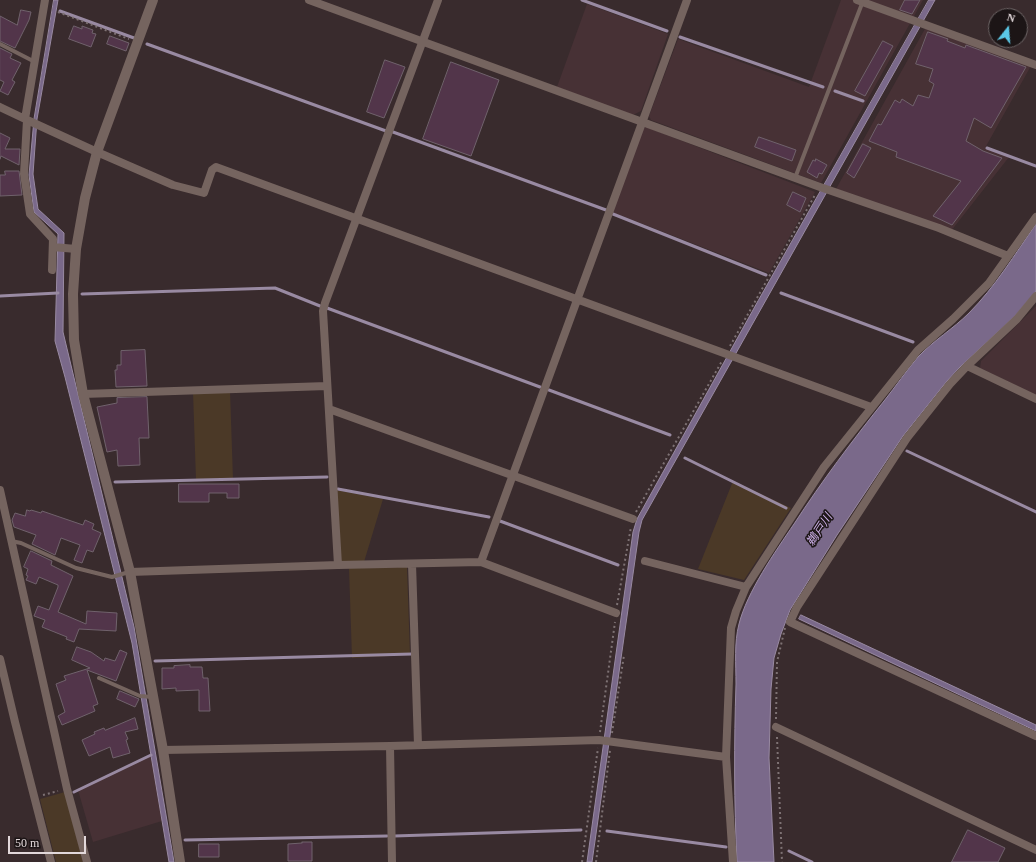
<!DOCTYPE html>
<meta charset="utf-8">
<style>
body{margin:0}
#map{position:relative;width:1036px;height:862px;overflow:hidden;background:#392b2d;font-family:"Times New Roman",serif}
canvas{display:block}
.north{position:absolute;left:988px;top:8px;width:40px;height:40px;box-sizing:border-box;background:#1c1516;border:1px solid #6b6364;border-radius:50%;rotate:17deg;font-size:11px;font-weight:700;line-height:16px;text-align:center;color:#e2d8da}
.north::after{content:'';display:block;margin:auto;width:14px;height:18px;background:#5bc8e6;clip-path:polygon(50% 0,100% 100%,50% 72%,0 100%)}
.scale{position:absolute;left:8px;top:836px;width:78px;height:18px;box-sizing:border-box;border:2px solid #e2d8da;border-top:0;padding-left:5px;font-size:12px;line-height:14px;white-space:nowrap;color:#e2d8da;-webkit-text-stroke:3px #1c1516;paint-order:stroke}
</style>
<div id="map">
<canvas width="1036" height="862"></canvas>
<div class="north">N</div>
<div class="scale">50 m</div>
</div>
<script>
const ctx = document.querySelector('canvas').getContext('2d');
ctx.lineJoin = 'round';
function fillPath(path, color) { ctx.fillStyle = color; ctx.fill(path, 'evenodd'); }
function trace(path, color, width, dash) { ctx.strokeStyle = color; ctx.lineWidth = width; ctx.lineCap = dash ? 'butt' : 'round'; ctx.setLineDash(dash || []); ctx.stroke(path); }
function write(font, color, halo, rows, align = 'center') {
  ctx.font = font + ' "Times New Roman","Noto Sans JP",serif'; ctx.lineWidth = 3; ctx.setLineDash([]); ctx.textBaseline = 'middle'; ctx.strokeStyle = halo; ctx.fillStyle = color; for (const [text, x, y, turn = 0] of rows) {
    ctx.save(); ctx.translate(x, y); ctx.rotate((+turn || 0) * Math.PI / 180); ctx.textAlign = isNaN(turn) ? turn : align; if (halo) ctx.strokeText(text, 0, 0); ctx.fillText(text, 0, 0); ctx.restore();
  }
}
fillPath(new Path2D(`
 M841,0H923L821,183L651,120L649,116L678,39L809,87Z
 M587,4L668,34L641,111L633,115L557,87Z
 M926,27L1032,64L985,148L1009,157L951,231L836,189Z
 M646,127L815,192L769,273L612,212L642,129Z
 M1036,306V395L980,368L981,361Z
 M151,755L162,821L93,842L78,790Z`), '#473135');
fillPath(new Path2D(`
 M230,391L233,479L196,480L193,392Z
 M733,481L791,508L744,580L698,569Z
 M336,490L383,499L364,562L341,561Z
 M407,567L410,655L352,658L349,568Z
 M65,792L83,862H56L40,799Z`), '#4b3927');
const water = new Path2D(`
 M54,0H58L37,119L33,174L38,209L64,233L63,332L134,627L174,862H169L132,643L65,377L55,341L58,234L34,212L29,175L34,119Z
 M929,0H935L642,520L639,532L592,862H587L633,532L637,519L758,301Z
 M1036,224V291L1015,316L960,367L947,381L903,436L837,535L790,610L781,634L774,658L771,689L769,758L774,862H737C734,803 734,743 736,684C736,664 734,643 739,624C747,592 775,552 794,524C822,481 852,441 884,401C896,386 906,371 918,357C934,340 953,329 969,313C995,287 1015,254 1036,224Z
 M801,615L1036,725V731L799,619Z`);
fillPath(water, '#7a698a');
trace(water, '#998aa2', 1);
trace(new Path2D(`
 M582,0L667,31
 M60,11L134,38
 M680,37L823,87
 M147,44L386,131
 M835,91L863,101
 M393,132L606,210
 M987,148L1036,166
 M613,214L766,275
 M781,293L913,342
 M82,294L275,288L320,306
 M0,296L58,293
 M327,308L540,387
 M549,390L670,435
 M907,451L1036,512
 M685,458L786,508
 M115,482L327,477
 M338,489L489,517
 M500,521L618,565
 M155,661L412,654
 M74,792L151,755
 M607,831L726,847
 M394,836L581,830
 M185,840L387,836
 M789,851L812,862`), '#998aa2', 3);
const building = new Path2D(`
 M905,0H920L912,14L900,10Z
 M21,10L31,12L29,20L15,48L0,41V16L17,25Z
 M74,26L82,29V26L93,30L92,33L96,34L91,47L69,39Z
 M928,32L948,39L947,41L965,48L966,45L1026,67L991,128L974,118L966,141L983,151L1002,158L952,225L933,216L961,181L896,157L897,152L869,141L878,124L881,125L895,100L900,103L902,99L913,106L918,95L929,98L934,84L929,81L933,69L916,64Z
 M110,36L129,43L126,51L107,44Z
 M883,41L893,46L865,96L855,91Z
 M0,48L12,54L10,58L21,63L12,80L15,82L8,95L0,91L4,82L0,80Z
 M385,60L405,67L384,118L367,112Z
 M451,62L499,80L471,156L423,139Z
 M0,133L10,138L5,149H20L19,165L1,156L0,159Z
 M759,137L796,150L792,161L755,147Z
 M863,144L871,148L854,178L847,173Z
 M816,159L827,165L822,174L819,173L817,178L807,172L813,160L815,161Z
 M5,171H19L22,195L0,196V175H5Z
 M793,192L806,198L800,212L787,205Z
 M145,350L147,386L116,387L115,370H117V365H121V351Z
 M147,397L149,438H139L140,465L118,466L117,450L107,452L97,407L117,403V398Z
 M179,484H239V498H227V493H209V502H179Z
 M27,510L30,511L31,510L41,513L42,511L83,525L85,520L94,524L92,529L101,533L93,552L87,550L82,563L74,560L80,545L61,538L55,555L32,544L36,535L14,527L12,520L15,513L25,516Z
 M31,551L52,561L51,565L73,576L58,612L86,624L87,611L117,613L116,631L79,629L74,642L66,639L67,637L42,627L45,620L34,616L38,606L49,610L58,587V585L39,577L36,584L26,580L28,576L26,575L28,569L24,567Z
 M77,647L91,652L104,661L105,658L115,661L120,650L127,653L116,681L87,670L98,704L93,706L95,711L62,725L58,716L65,712L56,684L66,680L64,676L90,668L72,660Z
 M190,665V667H202L203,678H208L210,711H199V690L176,691V688L162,689V668H174V666Z
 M120,691L139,699L135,707L117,699Z
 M135,718L138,729L125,732L128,739L126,740L130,753L113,758L110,747L89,756L82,740L95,734L94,732L104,728L105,730Z
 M968,830L1005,848L998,862H952Z
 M302,842H312V861H288V844L302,843Z
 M199,844H219V857H199Z`);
fillPath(building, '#52354a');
trace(building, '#70626c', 1);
trace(new Path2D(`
 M58,12L129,39
 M730,346L815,195
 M636,512L722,361
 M617,605L631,527
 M776,719L777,662L785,628
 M600,732L615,622
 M612,733L624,655
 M777,737L782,862
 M43,795L58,791
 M582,862L598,748
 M596,862L610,750`), '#7e7274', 2, [2, 3]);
trace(new Path2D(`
 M0,44L35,62
 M795,178L863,1
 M11,541L21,543L76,568L112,577L129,572
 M99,678L140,696L153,697`), '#75645f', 4);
trace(new Path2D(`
 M45,0L25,119L97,152L173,185L204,193L212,170L216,167L871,407
 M309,0L820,187L939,228L1008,256
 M857,0L1036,65
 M0,107L25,119
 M27,120L24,174L30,214L53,239L52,270
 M53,247L76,249
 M1036,296L1017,319L967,366L950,384L907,438L797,607L790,622L1036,736
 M967,366L1036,399
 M83,394L327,386
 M329,409L633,519
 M0,490L67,789L87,862
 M645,561L746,587
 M481,562L687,0
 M412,564L418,745
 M338,565L323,311L325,303L438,0
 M130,572L338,565L481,562L616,613
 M0,659L15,722L51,862
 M776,727L1036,850
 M390,746L392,862
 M163,750L390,746L599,740L726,757
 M733,862L726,757L731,628L736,611L746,587L824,467L918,350L953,319L989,283L1036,217`), '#75645f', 8);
trace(new Path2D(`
 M153,0L97,152L85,198L76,249L73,294L74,340L83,394L130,572L163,750L180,862`), '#75645f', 10);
write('italic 12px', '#cdb0e8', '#1c1516', [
 ["鵜戸川",820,530,-57]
]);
</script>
